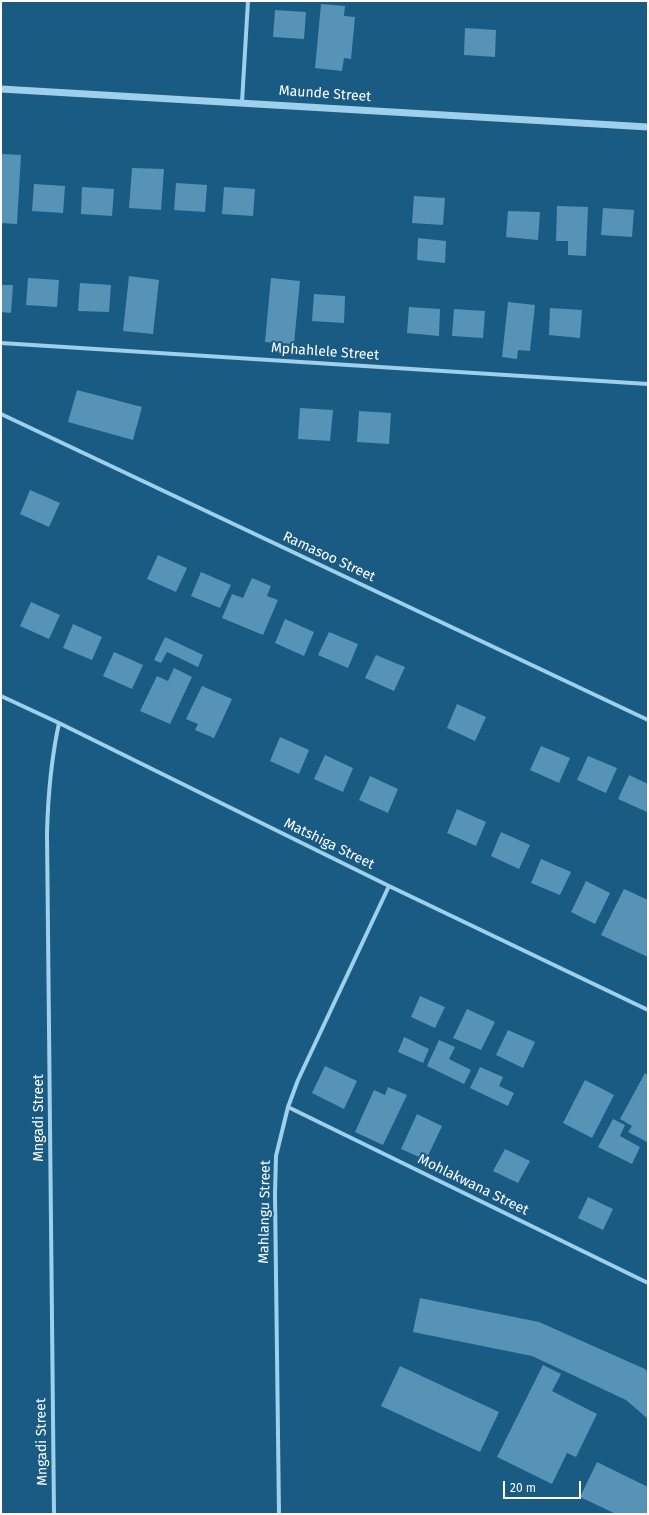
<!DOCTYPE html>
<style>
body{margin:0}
#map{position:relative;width:649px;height:1515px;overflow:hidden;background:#195b83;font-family:"Fira Sans",sans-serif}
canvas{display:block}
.frame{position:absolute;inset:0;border:2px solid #fff;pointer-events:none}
.scale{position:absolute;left:503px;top:1481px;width:78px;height:18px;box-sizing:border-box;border:2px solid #fff;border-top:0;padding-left:5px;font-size:12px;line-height:14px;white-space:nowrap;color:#fff;-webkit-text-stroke:3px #195b83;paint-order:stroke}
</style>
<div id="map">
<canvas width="649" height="1515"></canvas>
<div class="frame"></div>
<div class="scale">20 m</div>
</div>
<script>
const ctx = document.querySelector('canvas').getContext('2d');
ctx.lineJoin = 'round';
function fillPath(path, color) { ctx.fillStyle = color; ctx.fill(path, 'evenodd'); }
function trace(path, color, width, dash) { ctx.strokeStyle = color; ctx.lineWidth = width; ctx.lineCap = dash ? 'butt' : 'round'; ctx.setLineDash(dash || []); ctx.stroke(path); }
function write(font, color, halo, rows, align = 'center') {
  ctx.font = font + ' "Fira Sans",sans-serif'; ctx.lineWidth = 4; ctx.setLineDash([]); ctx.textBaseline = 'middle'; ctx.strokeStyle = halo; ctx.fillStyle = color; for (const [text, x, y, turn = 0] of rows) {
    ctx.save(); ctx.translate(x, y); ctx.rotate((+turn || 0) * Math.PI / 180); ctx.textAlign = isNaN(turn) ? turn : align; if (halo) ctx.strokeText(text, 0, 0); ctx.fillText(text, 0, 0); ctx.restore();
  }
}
fillPath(new Path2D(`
 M321,4L345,6L344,16L355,17L351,59L344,58L342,71L315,68Z
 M275,10L306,12L304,39L273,37Z
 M465,28L496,30L495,57L464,55Z
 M1,154L21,155L17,224L1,223Z
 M132,168L164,169L161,210L129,208Z
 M176,183L207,185L205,212L174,210Z
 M34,184L65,186L63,213L32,211Z
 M82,187L114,189L112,216L81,214Z
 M224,187L255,189L253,216L222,214Z
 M414,196L445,198L443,225L412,223Z
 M557,206L588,207L586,256L568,255V241H556Z
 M603,208L634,210L632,237L601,235Z
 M508,211L540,212L538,240L506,237Z
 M418,238L446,241L445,263L417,260Z
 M129,276L159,280L153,334L123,331Z
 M28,278L59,280L57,307L26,305Z
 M271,278L300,281L294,344L265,342Z
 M80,283L111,285L109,312L78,311Z
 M1,285H13L11,313L1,312Z
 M314,294L345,296L344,323L312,321Z
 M508,302L535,305L530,351L518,350L517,359L502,357Z
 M409,307L440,309L439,336L407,333Z
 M550,308L582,310L580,338L549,335Z
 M454,309L485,311L483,338L452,336Z
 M77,390L142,407L133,440L68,422Z
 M300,408L333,410L330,441L298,439Z
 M359,411L391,413L389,444L357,442Z
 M30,490L60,503L49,527L20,514Z
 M158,555L187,568L176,592L147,579Z
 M201,572L231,585L220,608L191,596Z
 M252,578L271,586L267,596L278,600L263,635L222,618L232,594L243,598Z
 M31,602L60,615L49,639L20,626Z
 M285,619L314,632L304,656L275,643Z
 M73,624L102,637L92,660L63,648Z
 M329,632L358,644L348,668L318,655Z
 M165,637L203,655L198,667L167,652L161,663L154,660Z
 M114,652L143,665L132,689L103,676Z
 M376,655L405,667L394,691L365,678Z
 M174,668L192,677L170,724L140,711L157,676L168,681Z
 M202,686L232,699L214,738L195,730L198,724L186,719Z
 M457,704L486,717L475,741L447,728Z
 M280,737L309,750L299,774L270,761Z
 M541,746L570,758L559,783L530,770Z
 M325,755L353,768L343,792L314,779Z
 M588,756L617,768L606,793L577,780Z
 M629,775L648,784L647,812L618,799Z
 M370,776L398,789L388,813L359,800Z
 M457,809L486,822L476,846L447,833Z
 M501,832L530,845L519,869L491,856Z
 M541,859L571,872L560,895L531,883Z
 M586,881L610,893L595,924L571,912Z
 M624,889L648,900V957L601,935Z
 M420,996L445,1007L435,1028L411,1017Z
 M467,1009L495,1022L481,1050L453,1038Z
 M508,1030L535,1042L523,1068L496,1055Z
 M404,1037L429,1049L423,1063L398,1052Z
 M439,1040L455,1047L449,1059L471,1070L464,1084L427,1066Z
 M325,1066L357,1081L344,1109L312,1093Z
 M480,1067L503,1077L499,1086L514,1093L508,1106L470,1088Z
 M645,1073L648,1075L647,1142L628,1132L632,1126L620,1119Z
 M585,1080L614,1095L592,1138L563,1123Z
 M388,1087L407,1095L383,1145L355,1132L374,1090L385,1095Z
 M417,1114L442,1126L426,1160L401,1149Z
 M613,1119L625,1125L620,1136L640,1147L632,1164L598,1147Z
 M505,1149L530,1161L518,1183L493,1171Z
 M588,1197L613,1209L603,1230L578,1218Z
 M420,1298L539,1322L645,1369L648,1373V1419L626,1400L532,1356L413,1332Z
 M543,1365L561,1374L552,1391L597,1414L576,1457L567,1453L552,1484L497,1457Z
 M400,1366L499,1412L480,1452L381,1406Z
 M597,1462L648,1487V1514H616L580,1497Z`), '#5793b6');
trace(new Path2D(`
 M242,102L248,1
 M1,343L648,384
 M1,414L648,720
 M1,696L59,723L389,886L648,1010
 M288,1107L648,1283
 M54,1514L47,833C48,795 51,760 59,723
 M279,1514L275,1194L276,1156L288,1107L298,1080L389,886`), '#9ecfeb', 4);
trace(new Path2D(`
 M1,89L648,127`), '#9ecfeb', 7);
write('14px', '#fff', '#195b83', [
 ["Maunde Street",325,94,4],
 ["Mphahlele Street",325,352,4],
 ["Ramasoo Street",329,557,25],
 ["Matshiga Street",329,844,26],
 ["Mngadi Street",39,1118,-90],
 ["Mohlakwana Street",473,1185,26],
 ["Mahlangu Street",265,1212,-89],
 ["Mngadi Street",42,1442,-91]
]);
</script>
